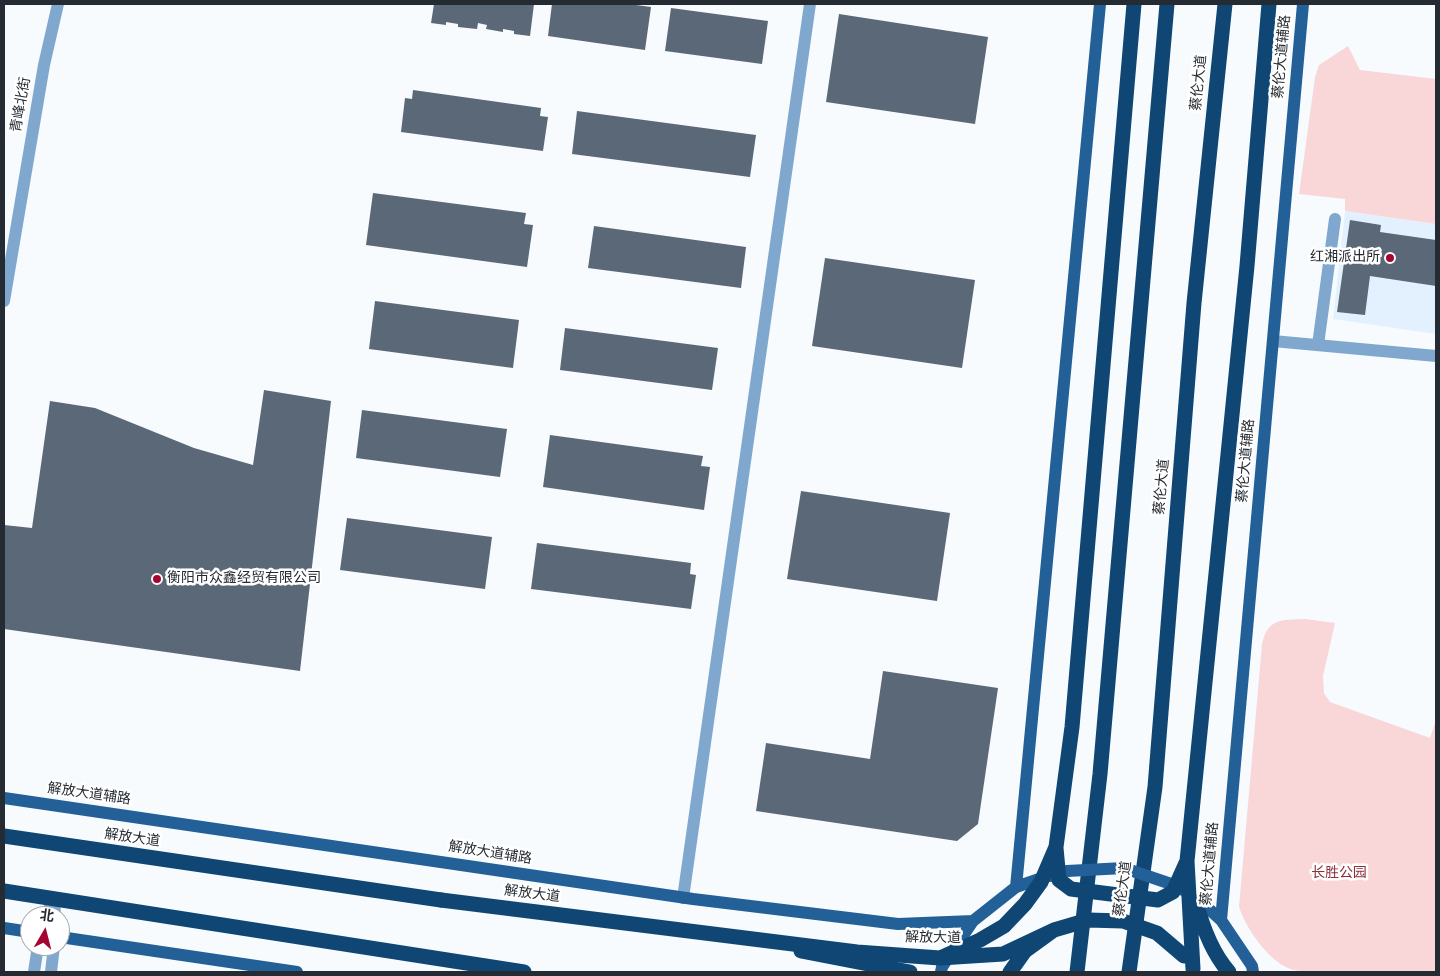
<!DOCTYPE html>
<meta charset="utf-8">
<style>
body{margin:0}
#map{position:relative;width:1440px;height:976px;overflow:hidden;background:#f7fbfe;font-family:Overpass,"Noto Sans SC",sans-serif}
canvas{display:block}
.frame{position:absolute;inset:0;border:5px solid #252b32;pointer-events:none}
.north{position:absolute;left:20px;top:906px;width:50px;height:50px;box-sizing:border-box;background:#fff;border:1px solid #a8aaad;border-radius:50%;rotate:8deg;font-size:14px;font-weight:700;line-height:20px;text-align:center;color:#252b32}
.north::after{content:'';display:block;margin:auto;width:18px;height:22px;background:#a40631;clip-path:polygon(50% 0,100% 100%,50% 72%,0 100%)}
</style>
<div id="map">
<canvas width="1440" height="976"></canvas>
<div class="frame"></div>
<div class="north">北</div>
</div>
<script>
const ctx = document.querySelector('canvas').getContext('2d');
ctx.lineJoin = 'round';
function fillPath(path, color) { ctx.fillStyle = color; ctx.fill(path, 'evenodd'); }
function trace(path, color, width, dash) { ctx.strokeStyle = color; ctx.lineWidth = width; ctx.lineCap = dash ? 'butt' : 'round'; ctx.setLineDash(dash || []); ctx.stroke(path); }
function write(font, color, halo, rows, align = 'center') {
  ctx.font = font + ' Overpass,"Noto Sans SC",sans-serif'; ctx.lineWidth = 5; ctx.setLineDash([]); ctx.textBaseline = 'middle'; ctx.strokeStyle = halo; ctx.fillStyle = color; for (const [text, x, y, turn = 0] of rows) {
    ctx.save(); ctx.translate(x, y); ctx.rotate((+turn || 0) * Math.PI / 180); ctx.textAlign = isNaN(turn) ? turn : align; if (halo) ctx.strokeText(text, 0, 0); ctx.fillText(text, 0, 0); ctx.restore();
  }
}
fillPath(new Path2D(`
 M1345,211L1436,224V334L1333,319Z`), '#e3f1ff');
fillPath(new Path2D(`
 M1348,46L1360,70L1436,79V224L1345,211V199L1299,194L1315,77L1319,65Z
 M1305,619L1335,623L1323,676L1324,693L1330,702L1430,738L1436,720V972H1308C1302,971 1294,971 1288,968C1267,959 1246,928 1239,907L1262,644C1268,618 1281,620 1305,619Z`), '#f9d7d8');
fillPath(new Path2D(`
 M434,4H534L530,36L514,34V31L503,29V32L486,29L487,25L478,23L477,29L458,27V24L446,22V25L431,23Z
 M552,4H629L651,7L645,50L548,36Z
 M671,8L768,21L762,64L665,51Z
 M839,14L988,37L975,124L826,102Z
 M413,90L541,108L540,116L548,117L543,151L401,132L405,98L412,99Z
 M577,111L756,135L750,177L572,154Z
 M373,193L526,213L524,224L533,225L527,267L366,245Z
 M1350,220L1381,225L1380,232L1436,240V286L1370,276L1365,315L1337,312Z
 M594,226L746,247L741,288L588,268Z
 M825,258L975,280L962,368L812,346Z
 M375,301L519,320L513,368L369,349Z
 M565,328L718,348L712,390L560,370Z
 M264,390L331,401L300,671L4,629V525L32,528L50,401L95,408L194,448L253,465Z
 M362,410L507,429L500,477L356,458Z
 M550,435L703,456L701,466L710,467L704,510L543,487Z
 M801,491L950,513L937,601L787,579Z
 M347,518L492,537L485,589L340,570Z
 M537,543L691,563L690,574L696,575L691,609L531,589Z
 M883,671L998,688L978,824L957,841L756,811L766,743L870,759Z`), '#5a6877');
trace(new Path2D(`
 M4,301L44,65L58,4
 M1273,341L1436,356
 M1318,345L1335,219
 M683,898L810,4
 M46,916L54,898L55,916
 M34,972L38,946
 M51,972L54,946`), '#80a8cf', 12);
trace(new Path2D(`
 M4,798L693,899L898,924L973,921
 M1016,887L1100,4
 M1200,901L1221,920L1252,966L1253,972
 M1221,920L1303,4
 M4,928L30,932
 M60,937L297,972
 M941,972L942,967L973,921L1016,887L1042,878`), '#226097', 12);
trace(new Path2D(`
 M4,836L441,900
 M4,891L524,972
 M801,951L910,972
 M1077,972L1100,774L1167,4
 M1129,972L1155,787L1194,303L1225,4`), '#0f4674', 15);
trace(new Path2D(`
 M1050,876L1067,871L1124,868L1177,886L1183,890`), '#226097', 12);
trace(new Path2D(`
 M1056,848L1059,880L1071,889L1158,900L1173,892L1186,863
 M441,900L857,952L940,958L1003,954L1054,930
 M1196,902C1202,925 1213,954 1229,972
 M940,958L980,940L1004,926L1025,904L1041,882L1056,847L1072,727L1134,4
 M1193,969L1187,861L1247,266L1269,4
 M1010,972L1025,951L1054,930L1088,920L1123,921L1157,933L1184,956`), '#0f4674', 15);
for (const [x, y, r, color] of [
 [1390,258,5,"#a40631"],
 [157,579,5,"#a40631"]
]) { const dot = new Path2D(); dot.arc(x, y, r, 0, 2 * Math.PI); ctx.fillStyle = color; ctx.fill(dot); trace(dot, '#fff', 2); }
write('14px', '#252b32', '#fff', [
 ["蔡伦大道辅路",1283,57,-85],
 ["蔡伦大道",1200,83,-84],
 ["青峰北街",22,105,-80],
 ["蔡伦大道辅路",1247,461,-85],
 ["蔡伦大道",1163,487,-85],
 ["解放大道辅路",89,795,8],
 ["解放大道",132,839,8],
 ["解放大道辅路",490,854,9],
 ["蔡伦大道辅路",1211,864,-85],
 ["蔡伦大道",1124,889,-82],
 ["解放大道",532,895,7],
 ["解放大道",933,939,1]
]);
write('14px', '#252b32', '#fff', [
 ["红湘派出所",1380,258],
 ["衡阳市众鑫经贸有限公司",167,579,"left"]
], 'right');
write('14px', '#8f2f3b', '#fff', [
 ["长胜公园",1339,874]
]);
</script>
